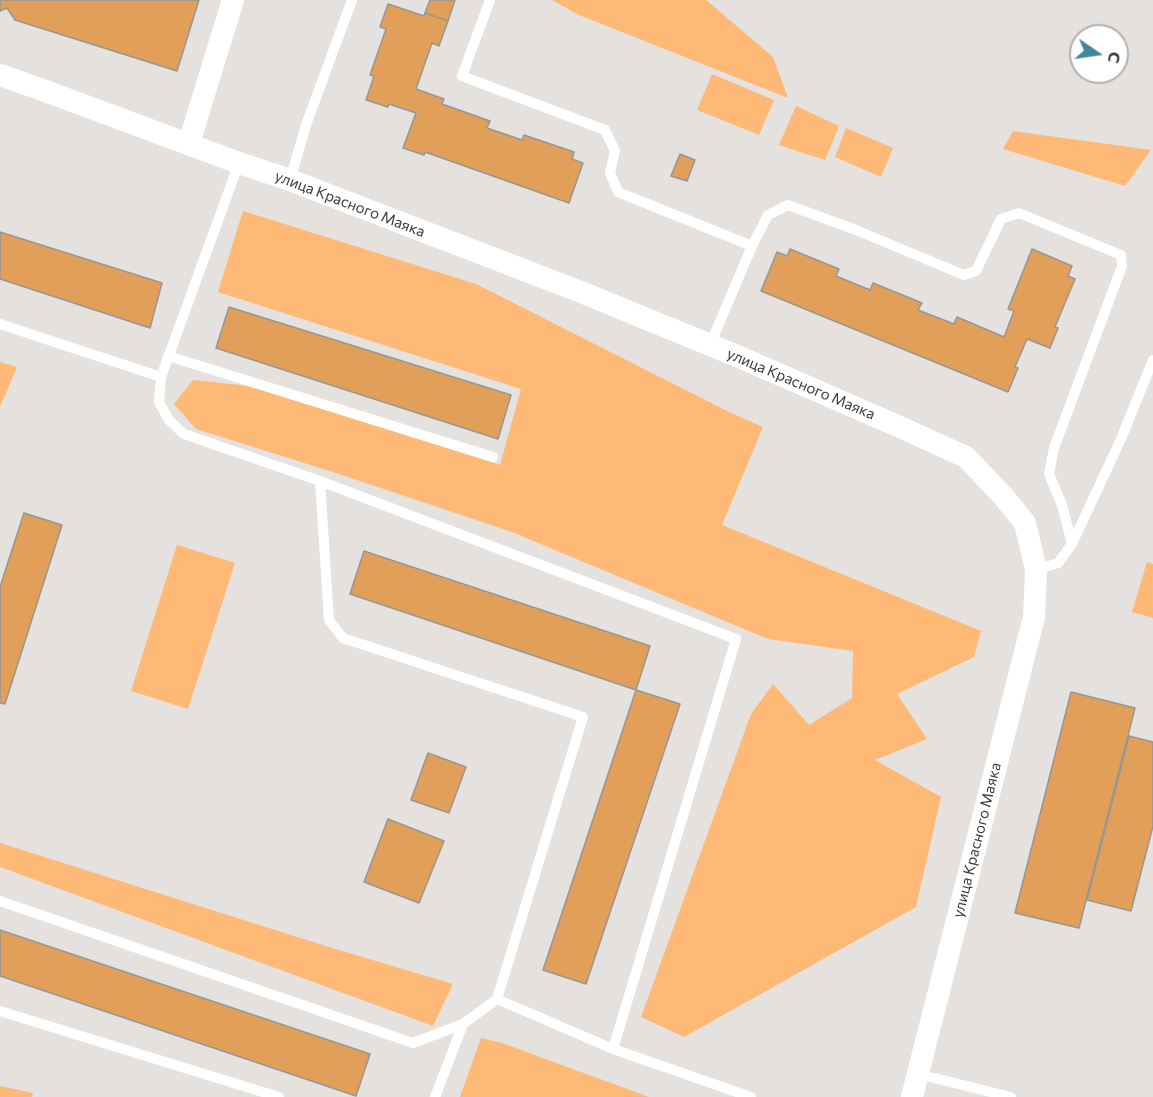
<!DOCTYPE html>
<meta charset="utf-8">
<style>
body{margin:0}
#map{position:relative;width:1153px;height:1097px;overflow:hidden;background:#e4e1de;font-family:Commissioner,sans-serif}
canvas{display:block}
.north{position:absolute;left:1069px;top:24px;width:60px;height:60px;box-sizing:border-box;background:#fff;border:2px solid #b1b1b0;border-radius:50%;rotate:103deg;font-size:16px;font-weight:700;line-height:24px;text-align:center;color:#3c3b3a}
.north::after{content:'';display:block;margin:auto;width:21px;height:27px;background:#428695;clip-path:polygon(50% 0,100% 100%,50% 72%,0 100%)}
</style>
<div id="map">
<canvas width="1153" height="1097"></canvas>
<div class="north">С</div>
</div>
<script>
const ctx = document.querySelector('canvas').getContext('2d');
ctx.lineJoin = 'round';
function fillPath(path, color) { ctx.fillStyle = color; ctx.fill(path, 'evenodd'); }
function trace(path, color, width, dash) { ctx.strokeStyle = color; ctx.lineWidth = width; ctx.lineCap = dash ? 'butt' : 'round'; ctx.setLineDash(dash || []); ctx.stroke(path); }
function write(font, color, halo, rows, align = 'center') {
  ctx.font = font + ' Commissioner,sans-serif'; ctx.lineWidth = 4.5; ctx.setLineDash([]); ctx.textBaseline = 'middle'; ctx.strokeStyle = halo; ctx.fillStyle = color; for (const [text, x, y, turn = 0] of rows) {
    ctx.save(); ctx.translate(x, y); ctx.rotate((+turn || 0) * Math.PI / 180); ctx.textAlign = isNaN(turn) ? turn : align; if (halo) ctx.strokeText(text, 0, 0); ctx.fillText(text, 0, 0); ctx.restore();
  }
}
fillPath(new Path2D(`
 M552,0H706L773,57L788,98L579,15Z
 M712,74L774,100L759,135L697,110Z
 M796,106L839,126L825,160L779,145Z
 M846,128L893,148L881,177L835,157Z
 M1013,131L1151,150L1125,186L1003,149Z
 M243,211L476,284L729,412L763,427L722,525L981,631L974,657L897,694L927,739L875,760L941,797L916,907L684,1037L641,1017L751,714L773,684L809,725L852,698L853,651L768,639L512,532L330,471L196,429L174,404L193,380L250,386L500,465L521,389L218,292Z
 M0,362L17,367L0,407Z
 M177,545L235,563L188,709L131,691Z
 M1147,562L1153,564V618L1132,612Z
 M0,843L332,948L453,984L433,1026L0,867Z
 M481,1038L502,1043L649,1097H460Z
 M0,1086L33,1093L32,1097H0Z`), '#fdb975');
const building = new Path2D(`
 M0,0H199L177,71L15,20L7,8L0,11Z
 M430,0H455L448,21L425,13Z
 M388,4L424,16L425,13L448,21L439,46L432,43L416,89L444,99L442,104L490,121L487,128L522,140L524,135L574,152L572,159L583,163L569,203L425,152L424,155L403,148L416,113L389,104L388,107L366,100L374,76L370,75L386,29L380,27Z
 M680,154L695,160L687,181L671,176Z
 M0,232L162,283L150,328L0,279Z
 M790,249L839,269L836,276L870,290L873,283L922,303L918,310L954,324L957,317L1004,337L1014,311L1008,309L1032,249L1072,266L1068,276L1075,279L1055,327L1058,328L1050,348L1027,339L1015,367L1018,368L1008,392L761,291L777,252L787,256Z
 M229,307L511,395L498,439L216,348Z
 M24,513L62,525L5,704L0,703V587Z
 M364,551L650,646L636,690L350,594Z
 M636,690L680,704L586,984L543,970Z
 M1071,692L1135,708L1079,928L1015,913Z
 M1129,736L1153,742V826L1131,911L1087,900Z
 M428,753L466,767L449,813L411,800Z
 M388,819L444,841L419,903L364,882Z
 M0,930L370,1054L356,1096L0,976Z`);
fillPath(building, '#e29f59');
trace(building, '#989693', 1.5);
trace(new Path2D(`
 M490,0L462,76L605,130L615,151L610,173L618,192L752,246L710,345
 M290,180L306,125L352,0
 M752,246L768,215L788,205L856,230L964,275L976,271L1001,219L1019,213L1121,255L1122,266L1054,448L1049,474L1062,505L1072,544
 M0,324L161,377L159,402L169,420L184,434L320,481L736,639L613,1049L751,1097
 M168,356L493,457
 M161,377L239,163
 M320,481L329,620L343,638L583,717L497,999L613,1049
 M1036,570L1058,563L1072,544L1121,439L1153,360
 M0,901L413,1043L463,1024L497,999
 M0,1011L279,1097
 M918,1074L1011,1097
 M435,1097L463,1024`), '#fff', 10);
trace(new Path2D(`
 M0,75L40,89L239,163L290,180L581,292L737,356L900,427L966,457L1003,496L1025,523L1036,570L1034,617L912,1097
 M189,143L233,0`), '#fff', 22);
write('15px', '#3c3b3a', '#fff', [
 ["улица Красного Маяка",350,204,21],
 ["улица Красного Маяка",801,384,23],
 ["улица Красного Маяка",977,840,-76]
]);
</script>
